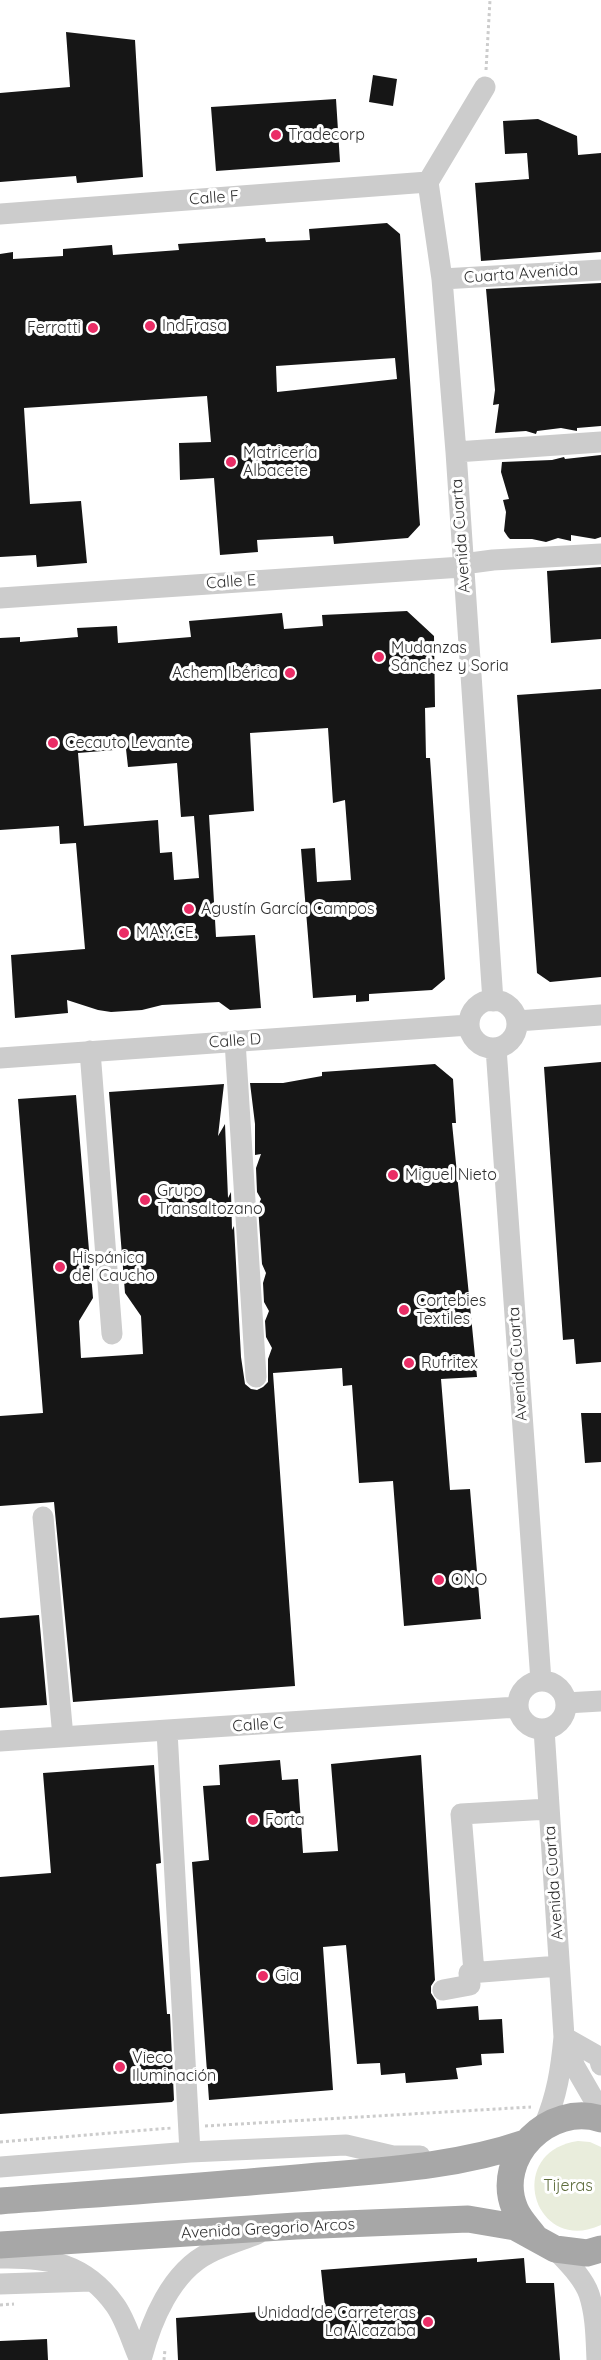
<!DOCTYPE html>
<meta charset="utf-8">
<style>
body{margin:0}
canvas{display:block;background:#fff}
</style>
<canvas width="601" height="2360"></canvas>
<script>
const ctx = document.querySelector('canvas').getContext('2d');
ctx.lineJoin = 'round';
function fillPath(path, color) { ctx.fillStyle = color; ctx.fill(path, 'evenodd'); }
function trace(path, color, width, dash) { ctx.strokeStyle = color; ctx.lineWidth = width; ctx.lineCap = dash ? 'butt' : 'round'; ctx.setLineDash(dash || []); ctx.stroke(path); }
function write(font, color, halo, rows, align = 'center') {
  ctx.font = font + ' Quicksand,sans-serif'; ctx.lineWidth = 6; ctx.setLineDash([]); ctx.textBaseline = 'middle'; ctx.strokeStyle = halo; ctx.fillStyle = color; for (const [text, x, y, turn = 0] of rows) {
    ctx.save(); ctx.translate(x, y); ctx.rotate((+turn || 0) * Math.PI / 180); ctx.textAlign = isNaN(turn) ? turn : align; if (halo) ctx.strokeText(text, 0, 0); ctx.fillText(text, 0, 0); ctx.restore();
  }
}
fillPath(new Path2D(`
 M578,2141L590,2142L601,2147V2225C534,2256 503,2152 578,2141Z`), '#e9eddc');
fillPath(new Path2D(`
 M66,32L135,40L143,177L77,183L76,176L0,182V93L70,87Z
 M373,75L397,79L393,106L369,102Z
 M336,99L340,162L216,171L211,107Z
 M538,119L577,136L578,155L601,153V252L481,261L475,183L529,179L527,153L505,154L503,121Z
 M387,223L400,234L419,512L420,525L408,538L334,544L333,536L257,540L258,552L220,555L214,478L180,480L179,443L211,442L207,396L190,397L24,408L30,504L81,501L87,563L37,567L36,555L0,557V254L13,252V259L63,256V249L112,245L113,255L179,250L178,244L265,238L266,242L310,240L309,229ZM395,358L397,379L277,392L276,366Z
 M601,283V426L577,428V431L561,428L537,431L536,434L526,431L495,433L499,404L493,405L495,390L486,289Z
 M601,455V537L595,539L571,535V541L558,538L546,542L532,539H510L508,537L504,531L506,512L503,500L509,499L501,472L502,462L552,460L564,457L565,459Z
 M601,567V639L551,643L547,571Z
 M407,611L434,636L435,707L425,708L426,758H430L445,979L432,990L369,994V1001L356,1002V995L313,998L301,849L315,848L317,882L351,880L345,800L333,803L328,728L250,733L254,811L209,815L216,937L255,935L261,1008L230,1010L219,1002L162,1005L142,1010L111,1012L98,1010L67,1000L68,1013L15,1018L11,955L85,949L76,843L60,844L59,826L0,830V638L20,637V642L78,637L77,628L117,626L118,643L131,642L191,637L189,621L282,613L284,629L323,626L322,615ZM126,749L128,767L177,763L181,817L194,816L199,878L174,880L172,852L160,853L158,820L84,826L78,753Z
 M601,689V977L550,982L537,973L517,695Z
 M601,1062V1362L576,1364L574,1339L563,1340L544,1067Z
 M435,1064L453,1079L456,1123H452L477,1377L441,1379L450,1490L470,1489L481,1619L404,1626L393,1481L359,1483L352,1385L343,1386L342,1368L273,1373L295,1686L73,1702L54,1502L0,1506V1416L43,1413L18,1099L76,1095L93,1298L79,1321L81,1358L143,1354L141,1316L125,1293L109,1092L224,1084L218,1136L225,1124L228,1198L231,1192L232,1230L234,1226L241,1357L245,1384L251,1389L257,1390L263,1387L268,1382V1359L272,1348L266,1337L265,1321L269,1311L264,1302L263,1283L266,1273L262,1264L258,1206L261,1199L257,1192L256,1168L261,1154L255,1155V1124L250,1083H283L322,1076V1072Z
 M581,1413H601V1462L585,1463Z
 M39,1615L47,1705L0,1708V1618Z
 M421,1755L435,1980L431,1986V1993L436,2001L437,2009L478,2006L479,2020L502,2019L504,2053L481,2054L482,2065L456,2068L458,2079L406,2083L405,2073L381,2075L380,2063L357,2064L346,1945L323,1947L333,2090L209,2100L192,1862L209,1860L203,1786L220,1785L219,1765L280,1760L282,1780L298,1779L303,1853L338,1851L331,1764Z
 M154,1765L161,1863L156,1864L167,2014H170L174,2100L172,2102L0,2114V1877L51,1873L43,1773Z
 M477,2258V2262L524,2258L526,2283H554L560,2360H178L176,2318L325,2307L321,2270Z
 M47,2339L48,2360H0V2341Z`), '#161616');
trace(new Path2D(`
 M486,70L490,0
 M205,2126L531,2107
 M0,2142L172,2128
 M0,2305L14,2304
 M164,2360L165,2349`), '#ccc', 3, [3, 3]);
trace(new Path2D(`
 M485,87L428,182L442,279L456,452L493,1001
 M0,214L428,182
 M442,279L601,270
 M456,452L601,442
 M463,564L493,560L601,554
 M0,598L462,567
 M469 1024a24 24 0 1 1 48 0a24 24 0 1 1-48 0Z
 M517,1021L601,1015
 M235,1041L256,1377
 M496,1048L541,1681
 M90,1051L112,1334
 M0,1058L469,1025
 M43,1517L63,1737
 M518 1705a24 24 0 1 1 48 0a24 24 0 1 1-48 0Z
 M566,1703L601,1701
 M544,1729L564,2037C561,2069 557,2096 544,2126
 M167,1731L190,2152
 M0,1741L517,1707
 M474,1972L461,1814L549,1809
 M443,1990L470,1985L469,1973L559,1966
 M564,2037L599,2057L601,2065
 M566,2044L575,2067L601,2112
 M0,2167L190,2152L346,2145L393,2156H420
 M555,2249C567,2262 583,2277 589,2294C596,2315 596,2338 597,2360
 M0,2258C48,2257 85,2263 115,2305C126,2320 132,2343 140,2360
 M0,2284L91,2281
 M141,2360C151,2321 171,2272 209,2253C225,2245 242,2240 257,2234`), '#ccc', 21);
trace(new Path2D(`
 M0,2201C106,2193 212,2186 318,2176C388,2170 458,2166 525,2143
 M534,2236C528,2228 519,2219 515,2209C493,2157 550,2102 601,2119
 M0,2245L296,2226L468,2219L515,2227L555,2249L587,2253L601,2249`), '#a7a7a7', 27);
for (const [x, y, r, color] of [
 [276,135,6,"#ea2d66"],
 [150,326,6,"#ea2d66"],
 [93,328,6,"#ea2d66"],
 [231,462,6,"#ea2d66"],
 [379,657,6,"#ea2d66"],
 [290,673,6,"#ea2d66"],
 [53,743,6,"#ea2d66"],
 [189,909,6,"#ea2d66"],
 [124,933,6,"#ea2d66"],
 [393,1175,6,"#ea2d66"],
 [145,1200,6,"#ea2d66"],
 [60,1267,6,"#ea2d66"],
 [404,1310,6,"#ea2d66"],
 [409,1363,6,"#ea2d66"],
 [439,1580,6,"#ea2d66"],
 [253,1820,6,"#ea2d66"],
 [263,1976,6,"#ea2d66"],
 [120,2067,6,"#ea2d66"],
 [428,2322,6,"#ea2d66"]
]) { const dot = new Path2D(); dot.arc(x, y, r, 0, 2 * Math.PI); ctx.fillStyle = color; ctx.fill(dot); trace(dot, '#fff', 2); }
write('16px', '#2f2f2f', '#fff', [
 ["Tradecorp",288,135],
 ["IndFrasa",162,326],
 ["Ferratti",81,328,"right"],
 ["Matricería",243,453],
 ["Albacete",243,471],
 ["Mudanzas",391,648],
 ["Sánchez y Soria",391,666],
 ["Achem Ibérica",278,673,"right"],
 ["Cecauto Levante",65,743],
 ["Agustín García Campos",201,909],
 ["MA.Y.CE.",136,933],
 ["Miguel Nieto",405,1175],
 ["Grupo",157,1191],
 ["Transaltozano",157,1209],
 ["Hispánica",72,1258],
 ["del Caucho",72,1276],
 ["Cortebies",416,1301],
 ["Textiles",416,1319],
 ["Rufritex",421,1363],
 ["ONO",451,1580],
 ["Forta",265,1820],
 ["Gia",275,1976],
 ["Vieco",132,2058],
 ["Iluminación",132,2076],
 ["Unidad de Carreteras",416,2313,"right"],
 ["La Alcazaba",416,2331,"right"]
], 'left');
write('16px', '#2f2f2f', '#fff', [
 ["Calle F",214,198,-4],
 ["Cuarta Avenida",521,274,-4],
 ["Avenida Cuarta",461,536,-94],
 ["Calle E",231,582,-4],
 ["Calle D",235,1041,-4],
 ["Avenida Cuarta",518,1364,-94],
 ["Calle C",258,1725,-4],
 ["Avenida Cuarta",554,1883,-94],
 ["Avenida Gregorio Arcos",268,2229,-3]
]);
write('16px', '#5d6c3b', '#fff', [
 ["Tijeras",568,2186]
]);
</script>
